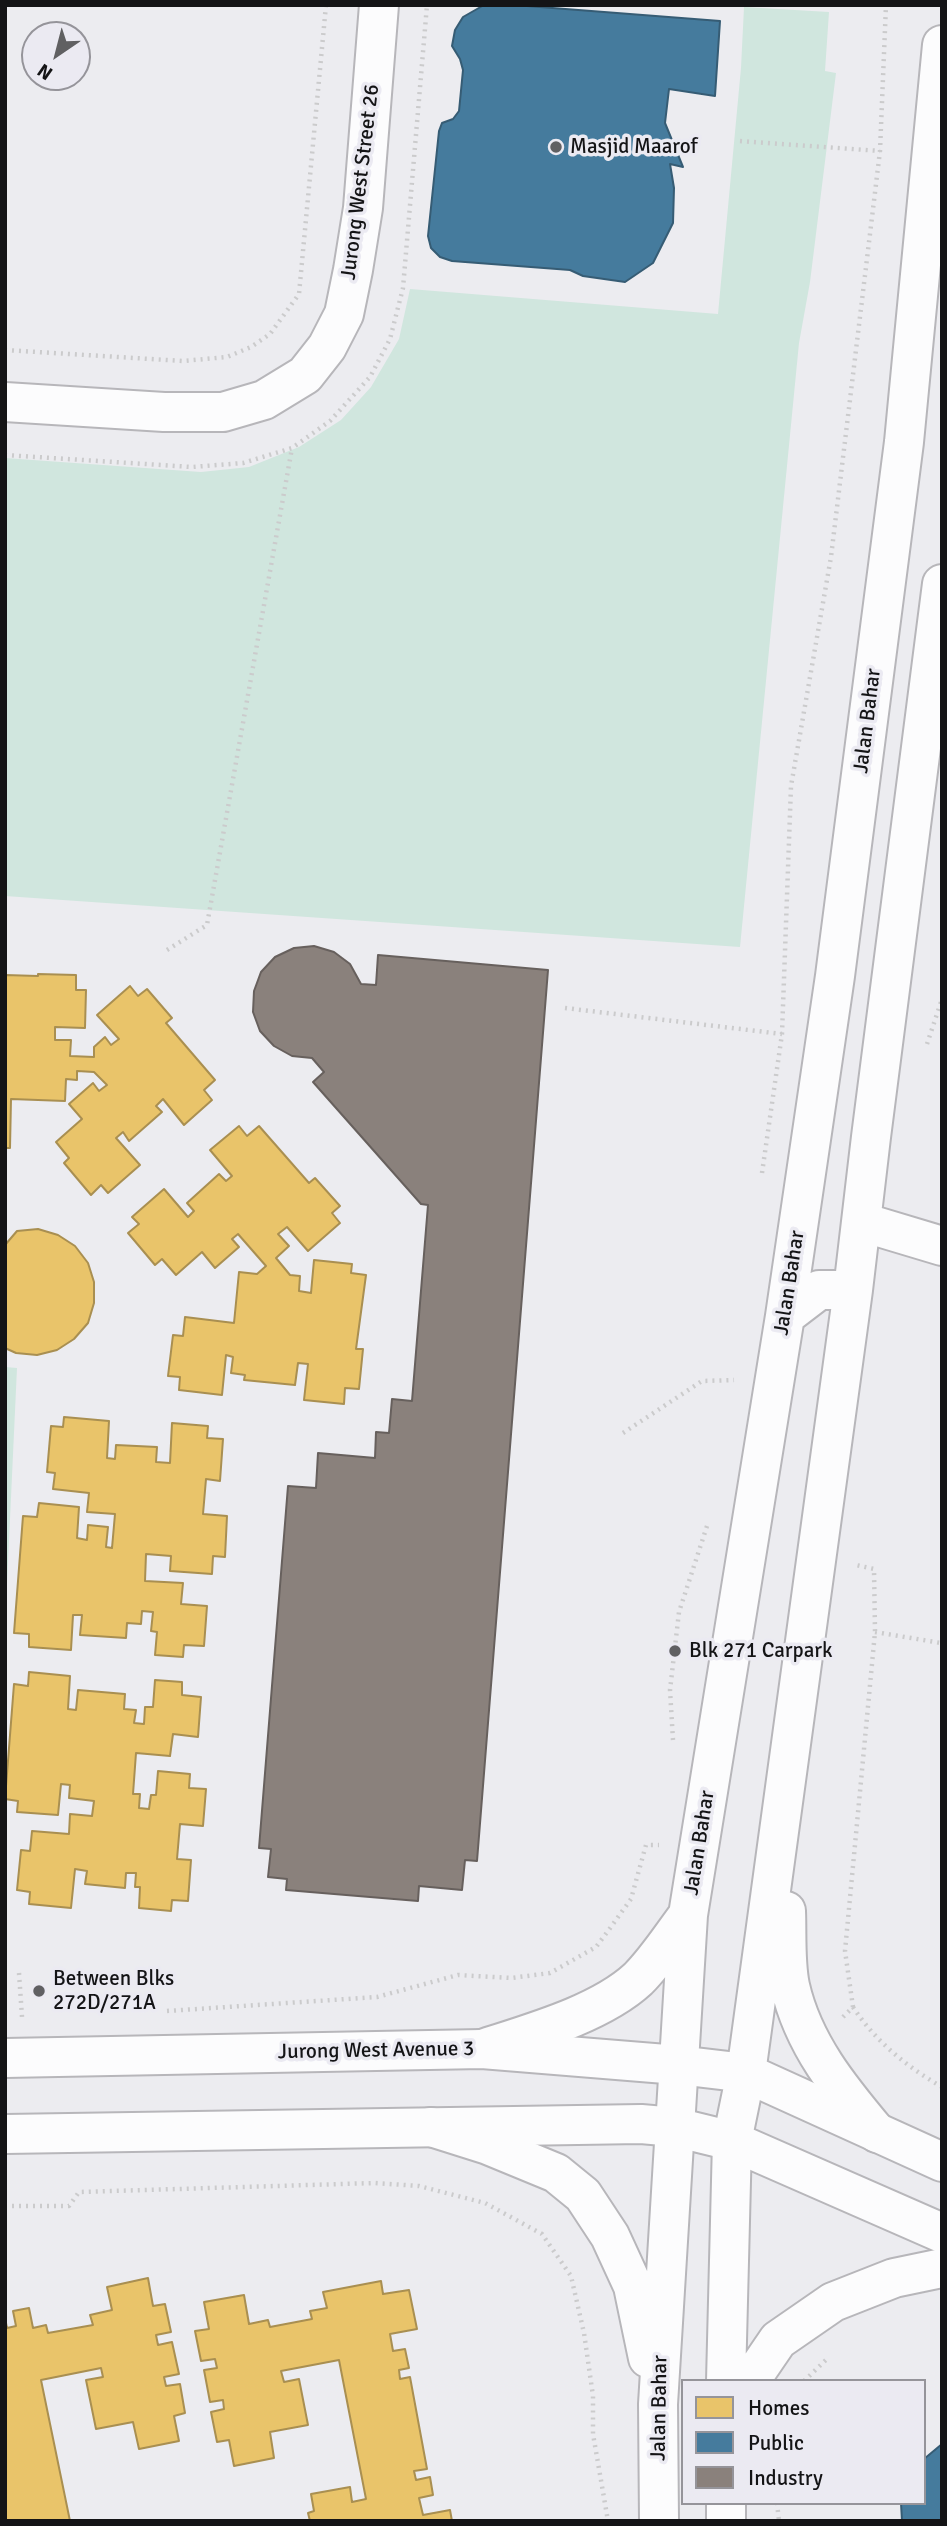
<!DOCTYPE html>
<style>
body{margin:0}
#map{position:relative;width:947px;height:2526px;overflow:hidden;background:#ececf0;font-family:Signika,sans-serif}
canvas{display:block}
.frame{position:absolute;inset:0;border:7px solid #141416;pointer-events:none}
.legend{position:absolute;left:681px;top:2379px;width:245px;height:126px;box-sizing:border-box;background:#ebeaf2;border:2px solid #95949a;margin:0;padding:9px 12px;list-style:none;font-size:21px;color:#141416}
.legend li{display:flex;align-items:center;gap:14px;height:35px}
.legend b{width:35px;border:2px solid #95949a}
.north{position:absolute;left:21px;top:21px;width:70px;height:70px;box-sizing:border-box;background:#ebeaf2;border:2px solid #95949a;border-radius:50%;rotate:215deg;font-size:19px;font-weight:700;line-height:28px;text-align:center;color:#141416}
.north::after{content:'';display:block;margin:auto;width:24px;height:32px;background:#606062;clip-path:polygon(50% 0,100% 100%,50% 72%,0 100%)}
</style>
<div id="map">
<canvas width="947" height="2526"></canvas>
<div class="frame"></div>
<ul class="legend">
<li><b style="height:19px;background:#e9c46a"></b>Homes</li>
<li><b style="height:19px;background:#457b9d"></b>Public</li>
<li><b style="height:19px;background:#8a817c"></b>Industry</li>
</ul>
<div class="north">N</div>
</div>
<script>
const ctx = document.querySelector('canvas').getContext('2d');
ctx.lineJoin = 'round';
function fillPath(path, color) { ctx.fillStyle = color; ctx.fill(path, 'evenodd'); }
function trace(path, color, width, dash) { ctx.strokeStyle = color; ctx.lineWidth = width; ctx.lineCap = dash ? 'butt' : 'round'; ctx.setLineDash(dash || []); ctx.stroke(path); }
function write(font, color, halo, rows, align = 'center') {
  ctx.font = font + ' Signika,sans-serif'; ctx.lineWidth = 7; ctx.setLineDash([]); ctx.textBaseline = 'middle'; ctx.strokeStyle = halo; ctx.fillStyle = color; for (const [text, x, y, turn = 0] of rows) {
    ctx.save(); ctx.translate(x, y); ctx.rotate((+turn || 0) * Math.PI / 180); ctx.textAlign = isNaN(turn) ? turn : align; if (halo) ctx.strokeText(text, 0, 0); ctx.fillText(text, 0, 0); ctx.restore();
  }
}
fillPath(new Path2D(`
 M744,7L829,12L825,71L836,73L810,282L799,343L740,947L5,896V458L201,472L249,467L299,447L341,420L371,387L399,339L410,289L718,314L741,68Z
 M5,1367L17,1368L5,1627Z`), '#d0e6de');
const homes = new Path2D(`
 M38,974L76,975V990H86L85,1028L55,1027V1040H71L70,1056L94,1057V1047L105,1037L111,1045L119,1039L97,1015L130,986L138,996L147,989L172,1018L166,1023L215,1080L204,1090L212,1100L184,1125L163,1099L156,1106L162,1112L129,1141L123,1132L116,1138L140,1165L108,1193L101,1185L91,1195L64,1163L69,1158L56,1142L82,1119L69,1104L93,1083L99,1091L107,1085L94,1072L77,1071V1080L66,1079L65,1101L11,1099L10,1148H5V975L38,976Z
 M239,1126L247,1136L259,1126L309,1183L315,1178L340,1206L332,1213L340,1223L308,1251L287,1227L278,1234L289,1246L276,1258L290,1275L300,1276L299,1291L311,1293L314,1260L352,1264L351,1273L366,1275L356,1349H363L359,1389L345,1388L344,1404L304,1400L308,1364L298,1363L295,1385L244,1380L245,1375L231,1373L233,1357L226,1355L222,1395L179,1390L180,1377L168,1376L173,1335L183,1336L185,1317L234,1323L239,1272L257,1274L266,1266L238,1234L232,1239L239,1247L215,1268L202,1252L176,1275L162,1259L155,1265L128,1233L139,1224L132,1217L164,1189L188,1217L194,1211L187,1203L219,1174L226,1181L232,1176L210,1150Z
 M38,1229L58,1235L75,1246L88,1263L94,1282V1303L88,1323L74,1339L57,1350L37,1355L16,1353L5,1348V1245L17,1231Z
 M64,1417L109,1421L107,1458L115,1459L116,1445L157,1447L156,1462L170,1463L172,1423L208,1426L207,1438L223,1439L220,1481L206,1479L203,1514L227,1516L225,1557L213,1556L212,1574L170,1571L171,1556L146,1554L145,1581L183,1583L181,1604L207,1606L204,1646L184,1645L183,1657L155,1655L157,1632L151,1631L153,1612L142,1611L141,1624L127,1623L126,1638L80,1635L82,1615H73L71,1650L29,1647V1634L14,1633L23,1516L37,1517L39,1503L79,1507L77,1538L87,1540L88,1525L108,1527L106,1547L112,1548L115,1514L87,1512L89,1493L53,1489L55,1473L47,1472L51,1426L63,1427Z
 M29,1672L70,1676L68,1709L76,1710L78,1690L125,1694L124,1709L136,1710L134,1723L144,1724L145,1707H153L155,1680L182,1682V1695L201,1697L198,1737L173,1734L170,1756L136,1753L133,1794H140L139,1808L149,1809L151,1795H156L158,1771L190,1774L189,1788L206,1789L203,1826L180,1824L177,1859L191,1860L188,1901L172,1900L171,1911L139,1908L140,1887H135L136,1873H126L125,1888L85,1884L87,1871L75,1869L71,1908L29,1904L30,1892L17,1890L21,1850L30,1851L32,1831L69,1834L70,1814L92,1816L94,1801L69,1798L70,1785L61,1784L58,1815L17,1812L18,1801L5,1799L14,1684L28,1686Z
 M148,2278L153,2306L165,2304L171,2332L156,2335L158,2345L172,2342L179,2374L164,2377L166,2386L180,2384L185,2413L174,2416L179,2441L139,2449L133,2422L96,2429L86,2380L103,2377L101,2368L41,2380L70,2521H5V2318L7,2328L16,2326L13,2311L29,2308L33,2328L46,2325L48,2333L93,2325L90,2315L112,2310L107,2287Z
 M381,2281L383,2294L409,2290L417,2329L390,2334L393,2351L405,2349L409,2368L399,2370L400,2379L410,2377L427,2469L414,2471L416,2480L430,2477L433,2495L419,2498L423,2515L450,2510L452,2521H310L308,2513L314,2511L311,2494L350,2487L352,2502L366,2499L339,2360L281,2371L284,2382L299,2379L308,2425L270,2432L274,2458L234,2466L229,2440L217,2442L211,2412L224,2409L223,2400L210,2402L204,2370L217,2368L215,2359L201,2361L195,2331L209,2329L204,2302L244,2295L249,2324L268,2320L270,2327L312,2319L310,2311L327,2308L323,2292Z`);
fillPath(homes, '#e9c46a');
trace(homes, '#a98f51', 2);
const public = new Path2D(`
 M484,5H514L720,21L715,96L669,89L665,123L683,167L670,164L674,188L673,223L653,263L625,282L583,276L570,270L452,261L440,257L431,248L428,236L439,131L442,123L453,119L459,111L463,70L460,59L452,46L455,30L463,17Z
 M942,2444V2521H902L901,2503H924V2459Z`);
fillPath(public, '#457b9d');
trace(public, '#365c74', 2);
const industry = new Path2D(`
 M314,946L334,952L350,964L361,984L376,985L378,955L548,970L477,1861L465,1860L462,1890L419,1886L418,1901L286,1890L287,1879L268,1877L271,1849L259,1848L288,1486L316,1488L318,1453L375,1458L376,1432L389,1433L392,1399L412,1401L428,1205L421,1204L313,1082L324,1072L312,1058L292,1056L274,1046L260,1031L253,1012L254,991L261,972L275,957L294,948Z`);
fillPath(industry, '#8a817c');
trace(industry, '#67605d', 2);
const minor = new Path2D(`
 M5,402L164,412H223L264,400L305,375L327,347L344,314L353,270L363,208L379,5
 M862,1222L942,1246
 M5,2058L482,2049L678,2065L746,2073L942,2162
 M5,2134L641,2124L675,2127L732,2141L942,2233`);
const major = new Path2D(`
 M785,1316L819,1290H853
 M786,1911C787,1935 785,1962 790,1986C803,2044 840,2089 877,2133
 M482,2049C531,2033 600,2014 638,1979C657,1960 672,1936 688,1915
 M431,2127L488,2145L556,2173L583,2195L610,2236L633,2286L648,2358
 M726,2381L732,2141L746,2073L853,1290L871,1137L942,584
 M750,2381L778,2340L833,2302L894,2278L942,2268
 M726,2503V2521
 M659,2521L658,2404L688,1915L785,1316L835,976L904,442L942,45`);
trace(minor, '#b7b6ba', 42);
trace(major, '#b7b6ba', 42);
trace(new Path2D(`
 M740,141L880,151
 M5,350L183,361L227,357L251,347L270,334L299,294L326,5
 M5,455L192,467L243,463L292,448L330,421L370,377L390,339L403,288L427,5
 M167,950L207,925L292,448
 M565,1008L782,1034
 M927,1044L942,999
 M762,1173L782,1034L791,786L831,557L880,151L886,5
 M623,1433L702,1381L734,1380
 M875,1632L941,1643
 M673,1740L670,1690L679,1612L707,1526
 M19,1973L22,2017
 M853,2007C875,2041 907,2067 942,2087
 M167,2011L377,1997L458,1975L511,1978L550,1973L596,1947L608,1931L631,1899L646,1845H659
 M843,2017L853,2007L845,1951L875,1632L874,1569L856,1565
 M5,2206H69L79,2192L375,2183L419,2186L485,2203L542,2234L571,2276L584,2333L593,2396V2434L608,2521
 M804,2381L828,2358
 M777,2503L779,2521`), '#cbcbcc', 4.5, [2, 5]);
trace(minor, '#fcfcfd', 38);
trace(major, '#fcfcfd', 38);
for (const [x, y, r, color] of [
 [556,147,7,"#606062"],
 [675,1651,7,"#606062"],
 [39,1991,7,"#606062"]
]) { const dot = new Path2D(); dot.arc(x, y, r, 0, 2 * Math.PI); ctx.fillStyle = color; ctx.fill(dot); trace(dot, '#ebeaf2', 2.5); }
write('21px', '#141416', '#ebeaf2', [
 ["Masjid Maarof",570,147],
 ["Blk 271 Carpark",689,1651],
 ["Between Blks",53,1979],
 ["272D/271A",53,2003]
], 'left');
write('21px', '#141416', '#ebeaf2', [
 ["Jurong West Street 26",361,182,-83],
 ["Jalan Bahar",868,721,-83],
 ["Jalan Bahar",790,1283,-81],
 ["Jalan Bahar",700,1843,-81],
 ["Jurong West Avenue 3",376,2051,-1],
 ["Jalan Bahar",660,2408,-89]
]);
</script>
